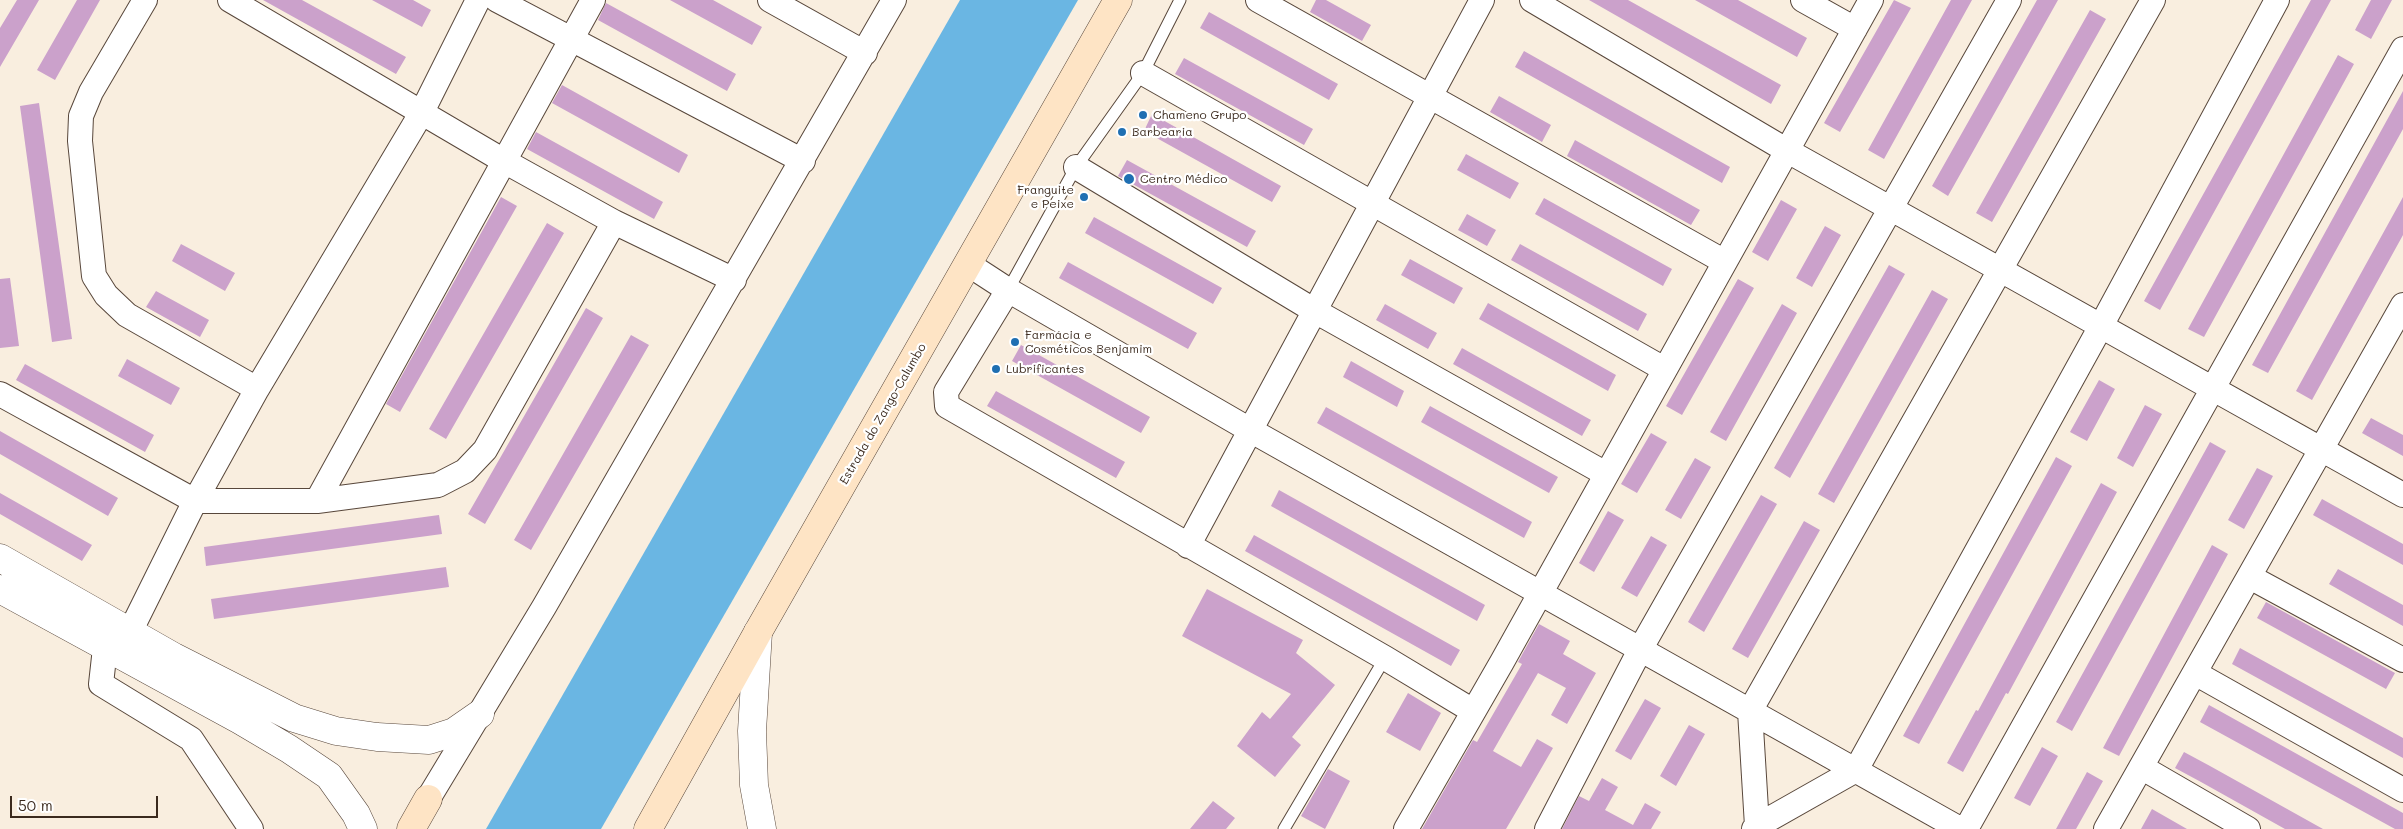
<!DOCTYPE html>
<meta charset="utf-8">
<style>
body{margin:0}
#map{position:relative;width:2403px;height:829px;overflow:hidden;background:#f9eedf;font-family:Mali,sans-serif}
canvas{display:block}
.scale{position:absolute;left:10px;top:796px;width:148px;height:22px;box-sizing:border-box;border:2px solid #3b2a1e;border-top:0;padding-left:6px;font-size:15px;line-height:18px;white-space:nowrap;color:#3b2a1e;-webkit-text-stroke:4px #fff;paint-order:stroke}
</style>
<div id="map">
<canvas width="2403" height="829"></canvas>
<div class="scale">50 m</div>
</div>
<script>
const ctx = document.querySelector('canvas').getContext('2d');
ctx.lineJoin = 'round';
function fillPath(path, color) { ctx.fillStyle = color; ctx.fill(path, 'evenodd'); }
function trace(path, color, width, dash) { ctx.strokeStyle = color; ctx.lineWidth = width; ctx.lineCap = dash ? 'butt' : 'round'; ctx.setLineDash(dash || []); ctx.stroke(path); }
function write(font, color, halo, rows, align = 'center') {
  ctx.font = font + ' Mali,sans-serif'; ctx.lineWidth = 4.5; ctx.setLineDash([]); ctx.textBaseline = 'middle'; ctx.strokeStyle = halo; ctx.fillStyle = color; for (const [text, x, y, turn = 0] of rows) {
    ctx.save(); ctx.translate(x, y); ctx.rotate((+turn || 0) * Math.PI / 180); ctx.textAlign = isNaN(turn) ? turn : align; if (halo) ctx.strokeText(text, 0, 0); ctx.fillText(text, 0, 0); ctx.restore();
  }
}
fillPath(new Path2D(`
 M960,0H1078L601,829H486Z`), '#6ab6e3');
fillPath(new Path2D(`
 M17,0H39L0,67V28Z
 M77,0H100L55,80L37,70Z
 M263,0H302L406,57L396,74Z
 M372,0H413L431,10L422,27Z
 M670,0H713L762,27L752,45Z
 M1316,0H1326L1371,25L1362,41L1310,12Z
 M1589,0H1628L1781,85L1771,104Z
 M1695,0H1738L1807,38L1797,57Z
 M1894,0L1911,8L1840,132L1824,123Z
 M1951,0H1972L1884,159L1868,150Z
 M2037,0H2058L1948,196L1932,186Z
 M2311,0H2331L2160,310L2144,301Z
 M2371,0H2392L2371,39L2355,30Z
 M606,3L736,74L727,91L598,20Z
 M2090,10L2106,19L1992,222L1976,213Z
 M1209,12L1338,84L1329,100L1200,28Z
 M1524,51L1730,167L1722,183L1515,67Z
 M2338,55L2354,64L2204,337L2188,329Z
 M1184,58L1313,129L1304,145L1175,74Z
 M562,85L688,155L679,173L552,103Z
 M2403,91V129L2268,373L2252,365Z
 M1499,96L1551,125L1542,142L1490,112Z
 M39,103L72,339L52,342L20,106Z
 M1152,114L1281,186L1272,202L1144,131Z
 M536,132L663,202L654,219L527,149Z
 M1575,140L1700,210L1691,225L1567,156Z
 M1466,154L1519,183L1510,199L1457,170Z
 M1127,160L1256,231L1247,247L1118,176Z
 M501,197L517,206L400,412L386,404Z
 M2403,197V235L2312,400L2296,391Z
 M1544,198L1672,269L1663,286L1535,214Z
 M1781,200L1797,209L1768,261L1752,252Z
 M1467,214L1496,230L1487,246L1458,230Z
 M1094,217L1222,288L1213,304L1085,233Z
 M547,223L564,233L446,439L429,429Z
 M1825,226L1841,235L1812,287L1796,278Z
 M181,244L235,273L225,291L172,261Z
 M1520,244L1647,314L1638,331L1511,260Z
 M1410,259L1463,288L1454,304L1401,275Z
 M1068,262L1197,333L1188,349L1059,278Z
 M1889,265L1905,274L1790,478L1774,468Z
 M10,278L19,346L0,348V279Z
 M1738,279L1754,288L1682,415L1666,406Z
 M1932,290L1948,299L1834,503L1818,494Z
 M156,291L209,320L200,337L146,307Z
 M1488,303L1616,375L1608,391L1479,319Z
 M1385,304L1437,333L1428,349L1376,320Z
 M1782,304L1797,313L1726,441L1710,432Z
 M586,308L603,318L485,524L468,514Z
 M631,335L649,345L531,550L514,540Z
 M1021,345L1150,417L1141,433L1012,361Z
 M1462,348L1591,420L1582,436L1453,364Z
 M127,359L180,388L171,405L118,376Z
 M1351,361L1404,391L1397,407L1343,377Z
 M25,364L154,435L145,452L16,380Z
 M2099,380L2115,389L2087,441L2070,432Z
 M996,391L1125,462L1116,478L987,406Z
 M2145,405L2162,414L2133,467L2117,458Z
 M1430,406L1558,477L1549,493L1421,422Z
 M1326,407L1532,522L1524,538L1317,423Z
 M2371,418L2403,435V456L2362,433Z
 M0,431L118,498L108,516L0,454Z
 M1651,433L1667,442L1637,493L1621,484Z
 M2210,442L2226,451L2072,731L2056,722Z
 M2056,457L2072,466L1919,744L1903,736Z
 M1695,458L1711,467L1681,519L1665,510Z
 M2257,468L2273,476L2244,529L2228,520Z
 M2101,483L2117,492L2008,694L2006,693L1963,772L1947,763L1976,710L1978,711Z
 M1279,490L1485,605L1477,621L1271,506Z
 M0,493L92,545L82,561L0,514Z
 M1761,495L1777,504L1704,632L1688,622Z
 M2322,499L2403,544V565L2313,515Z
 M1608,511L1624,520L1594,572L1579,563Z
 M439,515L442,534L206,566L204,547Z
 M1804,521L1820,530L1748,658L1732,649Z
 M1254,535L1460,650L1451,666L1245,551Z
 M1651,536L1667,545L1637,597L1621,588Z
 M2212,545L2228,554L2119,756L2103,748Z
 M446,567L449,587L214,619L211,599Z
 M2338,569L2403,605V626L2329,584Z
 M1207,589L1303,640L1296,653L1335,685L1292,737L1301,745L1275,777L1237,746L1262,712L1270,719L1291,694L1182,636Z
 M2266,602L2395,673L2386,689L2257,618Z
 M1539,624L1570,641L1563,654L1596,673L1567,724L1551,715L1566,688L1538,673L1509,723L1493,751L1521,767L1537,739L1553,748L1523,800L1506,829H1422L1473,740L1477,742L1522,664L1518,662Z
 M2240,648L2403,738V758L2232,664Z
 M1408,693L1441,713L1420,751L1386,732Z
 M1645,699L1661,708L1631,760L1615,751Z
 M2209,705L2403,813V829H2395L2200,722Z
 M1689,725L1705,734L1676,786L1660,776Z
 M2042,747L2058,756L2030,806L2014,798Z
 M2184,752L2210,766L2323,829H2285L2201,782L2175,768Z
 M1328,769L1350,781L1325,829L1301,816Z
 M2087,772L2103,781L2076,829H2056Z
 M1602,778L1618,787L1605,810L1633,825L1645,803L1661,812L1651,829H1562L1579,796L1589,801Z
 M1213,801L1235,818L1226,829H1190Z
 M2152,809L2187,829H2141Z`), '#cba1cb');
const service = new Path2D(`
 M1008,290L1076,167L1143,73L1180,0
 M1284,829L1385,658`);
const minor = new Path2D(`
 M145,0L91,92L81,116L80,141L94,276L106,295L127,315L257,389
 M230,0L504,161L614,222L734,280
 M497,0L803,161
 M770,0L865,53
 M1258,0L1725,262
 M1532,0L1786,150L2403,495
 M1803,0L1855,29
 M1143,73L1664,369
 M1076,167L1315,311L1606,474
 M968,264L1008,290L1250,430L1960,829
 M1008,290L946,392L947,406L1385,658L1473,711
 M0,394L195,501H317L438,485L465,471L485,450L614,222
 M317,501L593,0
 M1188,546L1482,0
 M2250,577L2403,660
 M131,630L195,501L257,389L422,112L478,0
 M105,648L101,684L191,739L251,829
 M2195,673L2403,790
 M2141,767L2248,829
 M428,799L544,607L894,0
 M1406,829L1502,662L1871,0
 M1547,829L1641,648L2009,0
 M1754,829L1757,826L1750,711L2153,0
 M1756,829L1757,826L1856,770L2101,326L2277,0
 M1966,829L2403,49
 M2106,829L2403,305`);
const tertiary = new Path2D(`
 M0,558L174,657L294,718L336,731L377,737L429,740L454,732L480,714
 M0,589L240,720L289,749L329,776L356,814L363,829
 M758,632L752,731L754,785L762,829`);
const secondary = new Path2D(`
 M411,829L428,799
 M648,829L758,632L1118,0`);
trace(service, '#58473b', 13);
trace(minor, '#58473b', 26);
trace(tertiary, '#58473b', 29);
trace(secondary, '#58473b', 29);
trace(service, '#fff', 11);
trace(minor, '#fff', 24);
trace(tertiary, '#fff', 28);
trace(secondary, '#fee4c5', 28);
for (const [x, y, r, color] of [
 [1143,115,5,"#1f6fb2"],
 [1122,132,5,"#1f6fb2"],
 [1129,179,6,"#1f6fb2"],
 [1084,197,5,"#1f6fb2"],
 [1015,342,5,"#1f6fb2"],
 [996,369,5,"#1f6fb2"]
]) { const dot = new Path2D(); dot.arc(x, y, r, 0, 2 * Math.PI); ctx.fillStyle = color; ctx.fill(dot); trace(dot, '#fff', 2); }
write('12px', '#3b2a1e', '#fff', [
 ["Chameno Grupo",1153,115],
 ["Barbearia",1132,132],
 ["Centro Médico",1140,179],
 ["Franguite",1074,190,"right"],
 ["e Peixe",1074,204,"right"],
 ["Farmácia e",1025,335],
 ["Cosméticos Benjamim",1025,349],
 ["Lubrificantes",1006,369]
], 'left');
write('12px', '#3b2a1e', '#fff', [
 ["Estrada do Zango-Calumbo",883,414,-60]
]);
</script>
